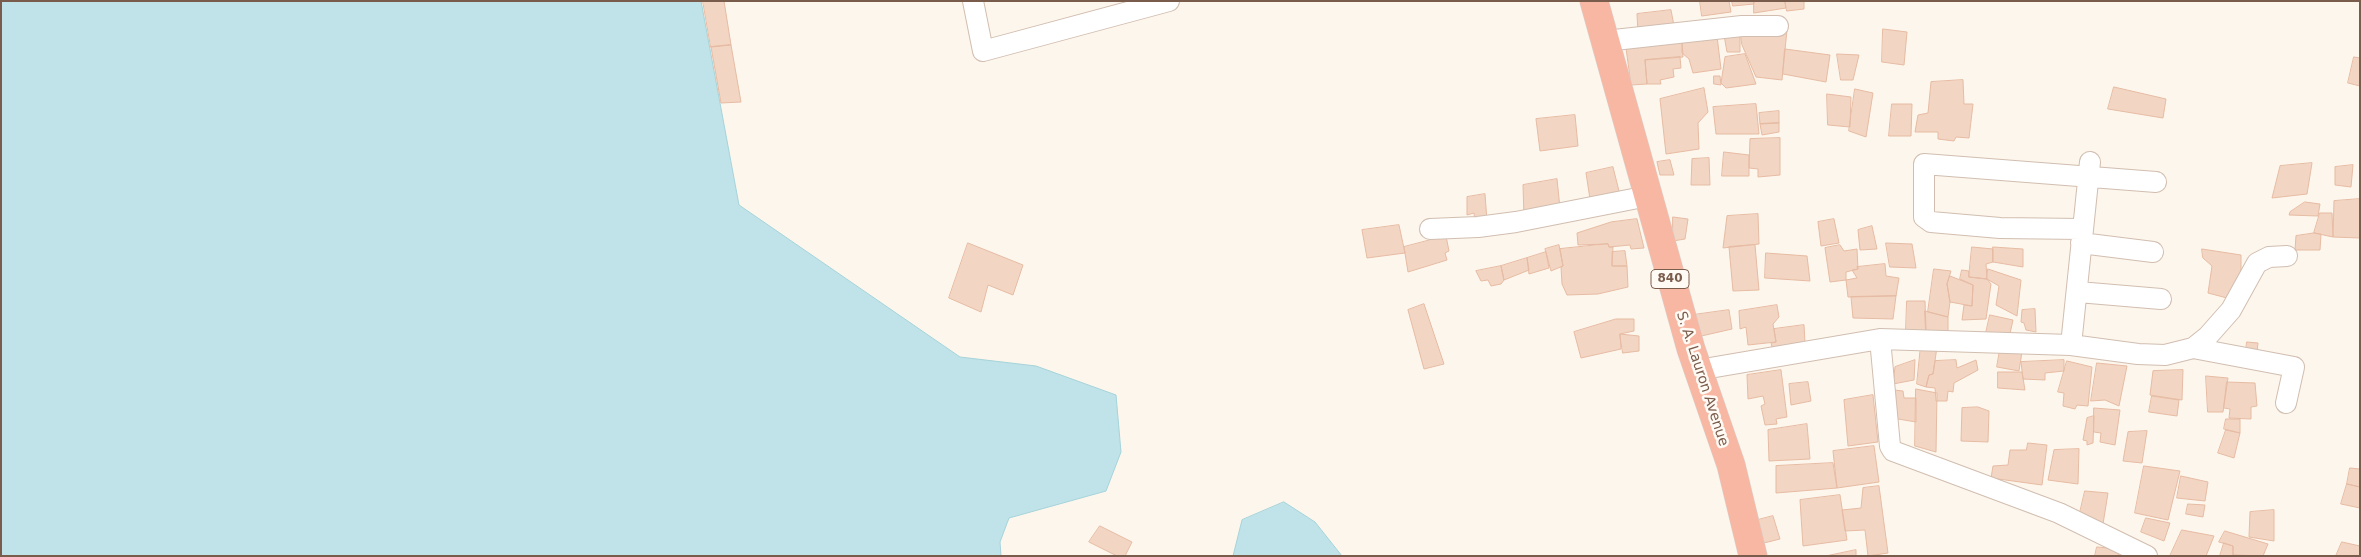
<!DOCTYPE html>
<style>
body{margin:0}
#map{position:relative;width:2361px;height:557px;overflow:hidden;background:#fdf6ec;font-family:"DejaVu Sans",sans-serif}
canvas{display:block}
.frame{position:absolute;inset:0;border:2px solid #7a5c4d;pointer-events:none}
</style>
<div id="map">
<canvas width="2361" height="557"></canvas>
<div class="frame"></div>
</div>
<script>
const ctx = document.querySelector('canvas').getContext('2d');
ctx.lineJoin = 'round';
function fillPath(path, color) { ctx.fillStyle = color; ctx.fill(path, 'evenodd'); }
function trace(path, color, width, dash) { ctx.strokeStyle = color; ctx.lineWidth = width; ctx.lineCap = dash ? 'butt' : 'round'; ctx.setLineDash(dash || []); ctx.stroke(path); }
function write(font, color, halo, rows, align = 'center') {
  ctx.font = font + ' "DejaVu Sans",sans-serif'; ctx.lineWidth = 5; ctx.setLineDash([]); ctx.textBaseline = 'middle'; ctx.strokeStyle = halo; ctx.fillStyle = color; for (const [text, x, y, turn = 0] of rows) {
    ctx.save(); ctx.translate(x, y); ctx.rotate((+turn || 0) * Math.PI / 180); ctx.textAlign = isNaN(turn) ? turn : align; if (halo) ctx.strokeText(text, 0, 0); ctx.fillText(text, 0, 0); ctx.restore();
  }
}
const water = new Path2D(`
 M1,1H701L739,205L960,357L1036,366L1116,395L1121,452L1106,491L1009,518L1000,542L1001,556H1Z
 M1284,502L1315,522L1342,556H1233L1242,520Z`);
fillPath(water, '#bfe3e8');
trace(water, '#a5d3da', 1);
const building = new Path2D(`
 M703,1H724L731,45L711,47Z
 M1700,1H1729L1731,12L1702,16Z
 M1732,1H1754V4L1733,6Z
 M1754,1H1785L1786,8L1754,13Z
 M1785,1H1804V9L1787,11Z
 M1671,10L1675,31L1638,33L1637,14Z
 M1740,29L1787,30L1782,80L1756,77L1742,45Z
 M1883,29L1907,32L1904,65L1882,62Z
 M1740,34V52H1727L1724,35Z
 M1717,36L1721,69L1693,73L1689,59L1682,53V41Z
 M1682,41L1683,57L1645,60L1647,84L1631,85L1626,48Z
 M731,45L741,102L721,103L711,47Z
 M1785,49L1830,55L1826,82L1783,74Z
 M1745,54L1756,84L1726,88L1721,83L1725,57Z
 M1837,54L1859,55L1853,80H1841Z
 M1680,57L1681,68L1673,69L1674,77L1660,80L1661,84H1647L1645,60Z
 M2354,57L2360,58V86L2348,83Z
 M1714,76H1720L1721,85L1714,84Z
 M1963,80L1964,104H1973L1969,138L1956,137L1954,141L1938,139V132H1915L1918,115L1928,113L1931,82Z
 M2114,87L2166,99L2163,118L2108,109Z
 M1704,88L1708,112L1698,123L1699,149L1666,154L1660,99Z
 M1855,89L1873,93L1866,137L1849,131Z
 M1827,94L1851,97L1850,127L1828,125Z
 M1756,104L1759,134H1716L1713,107Z
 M1892,104H1912L1911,136H1889Z
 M1779,111V123L1760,124L1759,113Z
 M1575,115L1578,146L1540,151L1536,119Z
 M1779,123V132L1762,135L1760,124Z
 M1780,138V175L1758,177V169L1749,168L1750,139Z
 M1724,152L1749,155V176H1722Z
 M1709,158L1710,185H1691L1692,159Z
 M1670,160L1674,175H1660L1657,162Z
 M2312,163L2307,194L2272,198L2280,166Z
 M2353,165L2351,187L2335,185V167Z
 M1613,167L1620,195L1590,199L1586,173Z
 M1557,179L1560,208L1524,218L1523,185Z
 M1485,194L1487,221L1475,223L1474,213L1467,215V197Z
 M2360,199V238L2333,237L2334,201Z
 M2305,202L2320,204L2318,216L2289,215L2290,212Z
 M2320,213H2332L2333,237L2314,233Z
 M1758,214L1759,244L1723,248L1727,216Z
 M1673,217L1688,219L1685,239L1673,241Z
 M1637,219L1644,248L1631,249L1630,245L1609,247L1608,244L1578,245L1577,233L1611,222Z
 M1834,219L1839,243L1821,246L1818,222Z
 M1399,225L1405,253L1367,258L1362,230Z
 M1872,226L1877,249L1860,250L1858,230Z
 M2314,233L2321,234L2320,250H2295L2296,236Z
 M1446,236L1449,251L1445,253L1447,260L1408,272L1404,247Z
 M968,243L1023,265L1013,295L988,285L981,312L949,298Z
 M1886,243L1912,244L1916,268L1890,267Z
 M1608,244L1609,247H1613L1612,266H1627L1628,287L1598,294L1567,295L1562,284L1561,267L1563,266L1560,249Z
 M1559,245L1563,266L1551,271L1545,249Z
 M1755,245L1759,290L1733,291L1729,247Z
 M1840,245L1844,251L1857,249L1858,269L1846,272V280L1830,282L1825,248Z
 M1972,247L1993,249V262L1986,264L1987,279L1969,277Z
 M1993,247L2023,249V267L1993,262Z
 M2202,249L2241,255V285L2227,298L2208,293L2212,266L2203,258Z
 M1625,251L1627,266H1612V252Z
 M1546,252L1549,268L1529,274L1527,258Z
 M1766,253L1807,256L1810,281L1765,278Z
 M1527,258L1529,270L1504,280L1501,266Z
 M1885,264L1886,276L1899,278L1896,296L1848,297L1846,280L1857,278L1852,270L1858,269L1857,267Z
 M1501,266L1504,280L1501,284L1491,286L1488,280L1481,281L1476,271Z
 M1934,269L1951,271L1947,284L1950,302L1948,317L1928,312Z
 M1988,269L2021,280L2017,316L1996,305L1999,286L1987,279Z
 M1962,270L1969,271V277L1987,279L1991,284L1986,319L1962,320L1964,305L1972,306L1973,285L1960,279Z
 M1950,276L1973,285L1972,306L1950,302L1947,284Z
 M1896,296L1893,319L1853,318L1851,297Z
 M1907,301H1925L1926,331L1906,330Z
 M1424,304L1444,364L1424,369L1408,310Z
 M1777,305L1779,317L1773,324L1776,342L1748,345L1746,327L1740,329L1739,311Z
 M2035,309L2036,332L2026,330L2024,323L2021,322L2022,310Z
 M1729,310L1732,329L1697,337L1693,315Z
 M1925,311L1948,317V338L1926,331Z
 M1990,315L2013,320L2009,338L1986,333Z
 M1616,319H1634V331L1620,334L1621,349L1581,358L1574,332Z
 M1804,325L1805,343L1772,347L1771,343L1776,342L1774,329Z
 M1620,334L1639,336V351L1623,353Z
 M2247,342L2258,343L2257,352L2246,351Z
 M1921,345L1937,347L1933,374L1929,375L1926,387L1917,384Z
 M2000,350L2022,352L2019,371L1997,367Z
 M1915,360L1914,380L1893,384L1895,367Z
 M1956,360L1957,368L1976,360L1978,370L1954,383L1953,392L1948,391L1947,401H1936L1935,388L1926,387L1929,375L1933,374L1935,361Z
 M2064,360V371L2045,373V380L2023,379L2021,362Z
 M2067,361L2092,367L2088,406L2077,405L2075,409L2063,406L2064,393L2058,392Z
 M2097,363L2127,366L2119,406L2105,400L2091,401Z
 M1781,370L1787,417L1776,419L1777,424L1765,425L1761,406L1765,404L1763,396L1748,399L1747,375Z
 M2183,370L2182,400L2150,395L2153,371Z
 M1998,372H2022L2025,390L1998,388Z
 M2206,376L2228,378L2223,412H2208Z
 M1808,382L1811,401L1791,405L1789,384Z
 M2227,382L2255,383L2257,406L2251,407V419L2229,418L2230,409L2224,408Z
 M1916,389L1937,393L1936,452L1915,446Z
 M1894,390L1903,391L1904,398H1916V422L1892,418Z
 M1873,395L1878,442L1848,446L1844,400Z
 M2152,396L2179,400L2177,416L2149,412Z
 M1978,407L1989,411L1988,442L1961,441L1962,408Z
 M2094,408L2120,410L2115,445L2100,442L2101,433L2094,432Z
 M2094,416L2093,443L2087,445V441L2083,440L2087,418Z
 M2226,419H2240V433L2224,429Z
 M1807,424L1810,459L1769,461L1768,430Z
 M2226,430L2240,433L2234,458L2218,453Z
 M2147,431L2142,463L2123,461L2128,432Z
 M2028,443L2047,445L2042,485L1991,478L1993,466L2008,465L2010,450H2026Z
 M1874,446L1879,482L1837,488L1833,451Z
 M2079,449L2078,484L2048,480L2054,450Z
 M1833,463L1837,488L1776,493V466Z
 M2144,466L2180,471L2168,520L2135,513Z
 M2350,468L2360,469V487L2347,484Z
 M2181,476L2208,482L2205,501L2177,498Z
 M2347,484L2360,487V508L2341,504Z
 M1879,486L1888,553L1868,556L1865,530L1845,531L1842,510L1861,508L1863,488Z
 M2085,491L2108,493L2103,524L2079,517Z
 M1840,495L1847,540L1803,546L1800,500Z
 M2188,504L2205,505L2203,517L2186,514Z
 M2274,510V541L2249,537L2250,512Z
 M1773,516L1780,539L1764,543L1758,520Z
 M2146,518L2170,523L2164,541L2141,532Z
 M1100,526L1132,542L1125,556H1117L1089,542Z
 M2182,530L2214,536L2206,556H2170Z
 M2225,531L2268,544L2263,556L2233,555V546L2219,542Z
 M2342,542L2360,546V556H2336Z
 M2224,543L2233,546V556H2220Z
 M2097,547L2120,549L2118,556H2095Z
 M1856,550V556H1826Z`);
fillPath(building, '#f3d5c3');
trace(building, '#e6bba3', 1);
const minor = new Path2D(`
 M973,1L983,51L1169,1
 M1605,41L1742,26H1778
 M1430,229L1478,227L1516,222L1648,196
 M2082,229L2000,228L1931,222L1924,217V164L2156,182
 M2081,243L2153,252
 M2078,292L2161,299
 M1880,339L1890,446L1893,451L2059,513L2147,556
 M2071,345L2090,162
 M2193,348L2294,367L2286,403
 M1698,370L1880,339L2071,345L2138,354L2165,355L2193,348L2208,336L2231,310L2257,263L2269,257L2287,256`);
const highway = new Path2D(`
 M1594,1L1691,349L1731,465L1753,556`);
trace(minor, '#d1beb0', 22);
trace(highway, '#dad1cd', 29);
trace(minor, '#fff', 20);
trace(highway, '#f7b7a3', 28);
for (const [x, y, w] of [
 [1670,279,38]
]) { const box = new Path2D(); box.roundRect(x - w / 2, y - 9.5, w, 19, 4); ctx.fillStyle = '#fffaf3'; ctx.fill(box); trace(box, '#7a5c4d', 1); }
write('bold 12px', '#7a5c4d', null, [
 ["840",1670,279]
]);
write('14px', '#7a5c4d', '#fffaf3', [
 ["S. A. Lauron Avenue",1702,379,72]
]);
</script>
